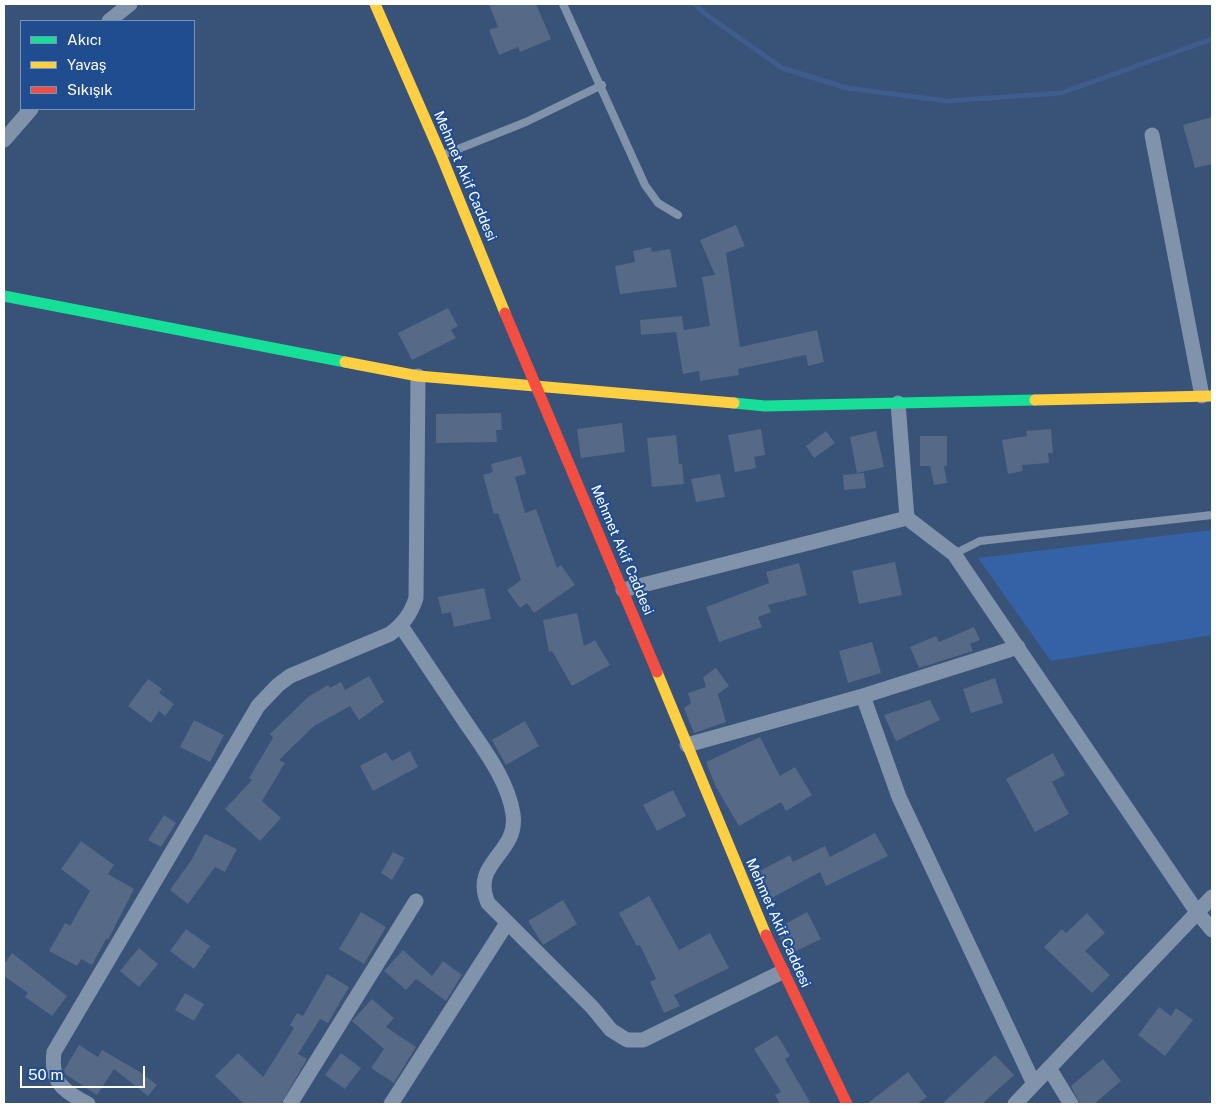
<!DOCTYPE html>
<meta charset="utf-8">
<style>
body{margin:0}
#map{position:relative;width:1216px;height:1108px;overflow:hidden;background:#395277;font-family:"Public Sans",sans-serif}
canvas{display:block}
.frame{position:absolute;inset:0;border:5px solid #fff;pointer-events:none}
.legend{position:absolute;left:20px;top:20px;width:175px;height:90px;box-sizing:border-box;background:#204c90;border:1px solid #7994bc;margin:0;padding:6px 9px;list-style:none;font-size:15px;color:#fff}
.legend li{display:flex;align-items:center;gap:10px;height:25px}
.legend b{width:25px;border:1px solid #7994bc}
.scale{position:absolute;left:20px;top:1066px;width:125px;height:22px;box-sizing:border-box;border:2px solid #fff;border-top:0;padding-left:6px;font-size:15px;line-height:18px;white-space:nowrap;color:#fff;-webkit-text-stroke:4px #204c90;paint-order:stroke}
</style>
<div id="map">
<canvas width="1216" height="1108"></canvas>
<div class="frame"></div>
<ul class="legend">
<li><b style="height:6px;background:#16e098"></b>Akıcı</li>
<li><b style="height:6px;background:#ffcf43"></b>Yavaş</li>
<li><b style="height:6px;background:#f24e42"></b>Sıkışık</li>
</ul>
<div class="scale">50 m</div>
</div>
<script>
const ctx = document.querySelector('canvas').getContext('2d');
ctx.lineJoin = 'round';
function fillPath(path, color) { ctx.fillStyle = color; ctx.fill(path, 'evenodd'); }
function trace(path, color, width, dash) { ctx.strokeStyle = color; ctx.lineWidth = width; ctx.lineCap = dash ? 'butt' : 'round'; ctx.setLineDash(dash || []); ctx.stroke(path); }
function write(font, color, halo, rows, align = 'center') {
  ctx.font = font + ' "Public Sans",sans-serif'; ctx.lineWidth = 4; ctx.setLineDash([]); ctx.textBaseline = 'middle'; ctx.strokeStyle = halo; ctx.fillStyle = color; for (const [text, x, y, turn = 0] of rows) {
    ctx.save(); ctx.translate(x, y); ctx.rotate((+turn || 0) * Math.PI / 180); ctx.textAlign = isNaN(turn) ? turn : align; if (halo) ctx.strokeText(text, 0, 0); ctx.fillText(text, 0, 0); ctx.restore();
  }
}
fillPath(new Path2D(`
 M1212,530V635L1051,661L978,558Z`), '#3562a6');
trace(new Path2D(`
 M695,4L704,13L782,68L847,88L947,101L1061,93L1212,39`), '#3e5c8d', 5);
fillPath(new Path2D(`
 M489,4H536L551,39L520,52L518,47L499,55L489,30L498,27Z
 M1212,117V164L1195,168L1183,125Z
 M736,225L745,246L726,253L740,347L817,330L824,362L808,366L806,355L738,369L739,375L700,381L699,371L683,374L676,332L641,335L640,320L682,316L684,330L710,326L702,277L715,275L700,240Z
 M651,247L652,252L670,249L677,287L620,294L615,266L635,262L633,251Z
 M448,308L458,326L451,330L456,338L412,360L398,333Z
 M501,413L502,430H496L497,442L436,443V414Z
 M622,423L625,452L581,458L577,429Z
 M761,429L765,455L754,457L756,468L735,472L728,435Z
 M1051,429L1053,453H1048L1049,463L1022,465L1023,471L1008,474L1002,440L1027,436L1026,431Z
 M826,431L835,443L814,458L806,446Z
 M876,431L884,467L857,473L850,437Z
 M676,435L679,464H682L684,484L652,487L647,438Z
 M920,436H947V466H944L947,483L934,485L930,466H920Z
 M521,456L526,474L515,477L525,513L536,509L557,568L561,565L575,585L534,613L527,603L520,608L507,590L521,580L498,513L494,514L483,475L493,472L491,464Z
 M864,473L866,488L844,490L843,475Z
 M720,474L725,497L696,502L691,479Z
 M895,562L902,595L859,604L852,571Z
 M799,563L807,595L768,605L771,612L758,617L762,627L719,642L706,607L769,583L766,572Z
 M484,588L491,619L454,627L451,612L442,614L438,597Z
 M577,613L584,646L595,640L610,665L572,686L552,651L549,652L543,620Z
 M974,627L980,640L970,644L973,651L919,668L910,647L936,636L939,642Z
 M872,642L881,673L848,683L839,651Z
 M716,668L729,686L718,694L726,722L694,733L684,708L691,703L688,693L706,687L703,677Z
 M369,676L384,702L359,720L350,706L314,726L279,760L285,763L262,801L281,818L260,841L225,809L252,780L249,778L273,738L270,734L308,697L328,685L330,688L341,682L345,690Z
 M995,678L1003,703L971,713L963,689Z
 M148,679L162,689L159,693L174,704L165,716L159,711L151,723L128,706Z
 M930,700L940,720L896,741L884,715Z
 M194,720L224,735L210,762L180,747Z
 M525,721L539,746L506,765L492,740Z
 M760,737L780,776L795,767L812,795L786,811L781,802L739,826L716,787L706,762Z
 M410,751L418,767L373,791L360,766L386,752L392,761Z
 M1053,753L1065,775L1052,782L1069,814L1035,832L1006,779Z
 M673,790L686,816L657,831L643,805Z
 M164,815L176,823L161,847L148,840Z
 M875,833L888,856L826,886L820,872L768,900L754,874L790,855L793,862L825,846L830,857Z
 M205,834L237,849L225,872L215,867L188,904L170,890L192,859Z
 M81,841L114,865L108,874L134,889L108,940L106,939L92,965L81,959L77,966L49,951L65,923L70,926L90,891L61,869Z
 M393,852L405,858L392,880L381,873Z
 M649,896L679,950L710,933L729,968L674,995L680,1006L664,1013L650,982L656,979L640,945L637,946L619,913Z
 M563,900L577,924L543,945L528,921Z
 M361,912L386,927L364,964L339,949Z
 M807,912L821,939L788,955L776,929Z
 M1087,913L1105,933L1085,951L1110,975L1092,993L1044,947L1062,929L1066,933Z
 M186,929L210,946L194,969L170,951Z
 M139,948L158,964L139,987L120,971Z
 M403,950L432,976L443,961L462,975L446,1001L416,979L406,990L384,971Z
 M12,953L67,996L52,1016L25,997L28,993L4,976V964Z
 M327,974L349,987L328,1023L320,1019L298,1054L307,1059L281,1104H244L215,1076L238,1053L263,1077L294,1028L290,1025L297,1013L303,1016Z
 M185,993L204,1004L194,1021L175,1010Z
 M372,999L394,1018L386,1027L416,1047L394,1083L371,1068L384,1049L352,1021Z
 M1159,1007L1171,1016L1176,1008L1193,1020L1165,1056L1138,1035Z
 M777,1035L790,1056L785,1059L811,1104H780L775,1095L781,1092L754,1049Z
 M79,1045L98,1057L102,1050L140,1072L157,1085L148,1096L114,1069L97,1095L65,1074L64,1070Z
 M341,1053L361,1068L345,1089L325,1075Z
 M995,1055L1014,1075L982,1104H942Z
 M1103,1059L1121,1081L1094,1104H1080L1071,1086Z
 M908,1072L927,1097L917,1104H867Z`), '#566986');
trace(new Path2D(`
 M563,4L645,185L658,203L678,215
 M443,155L526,122L602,85
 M954,554L980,541L1212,515`), '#8193aa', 8);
trace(new Path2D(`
 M109,21L130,4
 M1152,135L1202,396
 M4,140L31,109
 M907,518L954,554L1197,912L1212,930
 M623,590L907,518L898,403
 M401,626C421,656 442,687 462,717C481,746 508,779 513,814C519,854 470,862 488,903L592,1007L611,1030L627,1040H643L782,972
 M863,696L899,797L1034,1084
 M687,745L863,696L1018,647
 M1049,1068L1071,1104
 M88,1104C63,1091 50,1082 54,1052L258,706L278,685L290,676L390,634C403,624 411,614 416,598L418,376
 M290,1104L416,901
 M391,1104L507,923
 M1015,1104L1212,897`), '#8193aa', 15);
trace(new Path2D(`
 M4,296L345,362
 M734,403L765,406L1035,400`), '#16e098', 11);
trace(new Path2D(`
 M375,4L441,155L505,313
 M345,362L418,376L734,403
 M1035,400L1212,396
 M657,672L766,935`), '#ffcf43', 11);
trace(new Path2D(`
 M505,313L657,672
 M766,935L847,1104`), '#f24e42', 11);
write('14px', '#fff', '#204c90', [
 ["Mehmet Akif Caddesi",465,176,67],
 ["Mehmet Akif Caddesi",622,550,67],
 ["Mehmet Akif Caddesi",778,923,66]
]);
</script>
